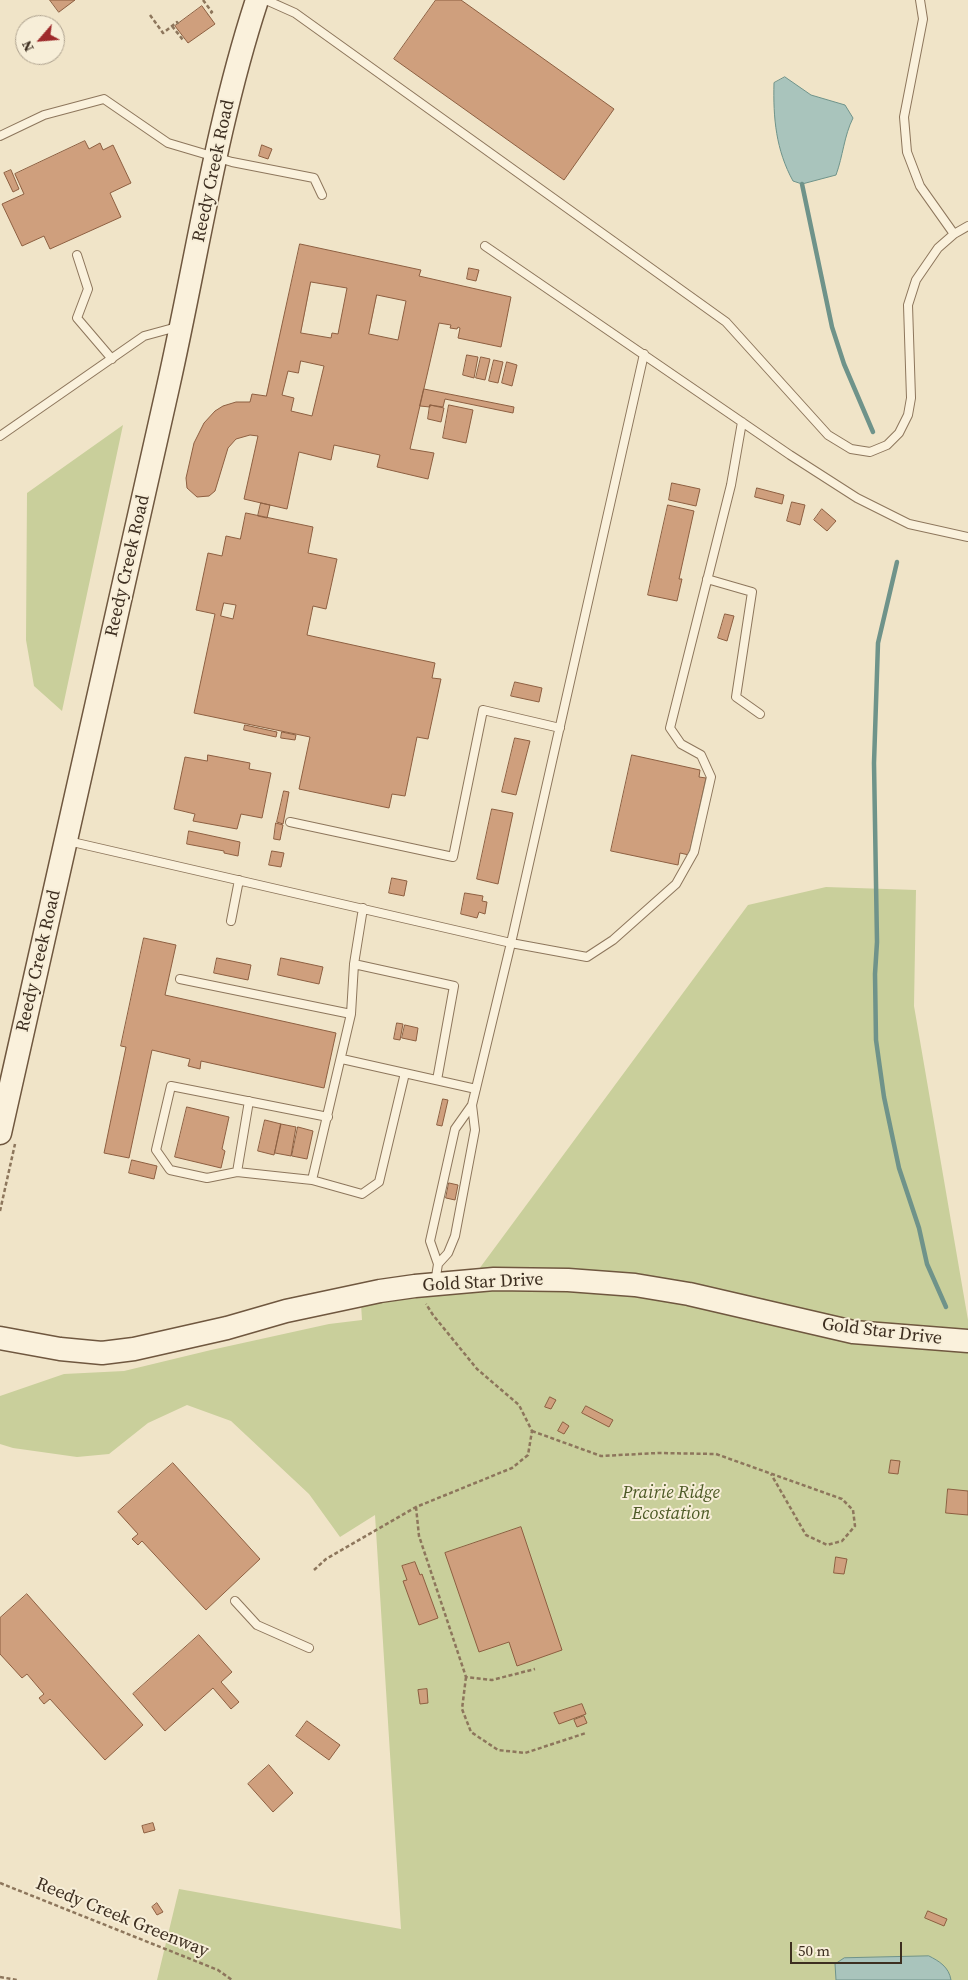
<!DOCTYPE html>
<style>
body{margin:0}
#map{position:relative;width:968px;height:1980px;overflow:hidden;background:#f0e4c8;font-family:"Source Serif 4",serif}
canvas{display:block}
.north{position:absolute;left:15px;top:15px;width:50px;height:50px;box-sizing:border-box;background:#f7eed8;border:1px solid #ada18e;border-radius:50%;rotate:243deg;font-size:14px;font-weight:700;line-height:20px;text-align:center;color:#3d2e20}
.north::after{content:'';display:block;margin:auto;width:18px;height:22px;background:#9e2a2b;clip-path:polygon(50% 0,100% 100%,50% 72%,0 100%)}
.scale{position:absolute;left:790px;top:1942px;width:112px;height:22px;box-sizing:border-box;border:2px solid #3d2e20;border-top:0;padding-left:6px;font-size:15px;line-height:18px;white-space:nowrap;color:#3d2e20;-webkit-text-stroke:4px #f7eed8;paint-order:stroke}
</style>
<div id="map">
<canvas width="968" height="1980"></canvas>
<div class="north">N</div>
<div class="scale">50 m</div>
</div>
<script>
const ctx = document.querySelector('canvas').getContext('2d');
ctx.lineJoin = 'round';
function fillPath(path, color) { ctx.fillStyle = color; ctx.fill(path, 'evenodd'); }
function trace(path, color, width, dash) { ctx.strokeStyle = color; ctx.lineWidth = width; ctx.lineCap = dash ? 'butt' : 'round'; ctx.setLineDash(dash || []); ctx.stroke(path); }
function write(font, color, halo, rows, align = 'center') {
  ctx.font = font + ' "Source Serif 4",serif'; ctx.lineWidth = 4; ctx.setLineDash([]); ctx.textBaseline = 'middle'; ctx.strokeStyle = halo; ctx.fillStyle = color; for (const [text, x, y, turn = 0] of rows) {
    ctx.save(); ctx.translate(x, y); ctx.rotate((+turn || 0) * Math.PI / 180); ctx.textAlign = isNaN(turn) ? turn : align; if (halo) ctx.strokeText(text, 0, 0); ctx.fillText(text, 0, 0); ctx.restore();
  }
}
fillPath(new Path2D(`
 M123,425L62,711L34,686L26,640L27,493Z
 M826,887L916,890L914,1006L968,1320V1980H157L179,1889L401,1929L375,1515L340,1537L309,1494L231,1421L187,1405L148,1423L109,1454L77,1457L13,1448L0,1444V1396L64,1374L124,1371L211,1350L329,1324L362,1320L361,1304L465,1288L748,905Z`), '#c9cf9b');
const water = new Path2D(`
 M785,77L811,95L845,105L853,118C844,136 843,156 836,175L802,184L793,181C776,150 773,118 774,83Z
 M929,1956C939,1961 949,1967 951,1980H836L835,1964L844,1958Z`);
fillPath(water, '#a9c4bc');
trace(water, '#6f938a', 1);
trace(new Path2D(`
 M802,184L832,327L844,364L873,432
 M897,562L878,643L874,763L877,942L875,974L876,1040L884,1097L899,1168L919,1228L927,1264L946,1307`), '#6f938a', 4.5);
const building = new Path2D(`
 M50,0H75L59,12Z
 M436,0H461L614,109L564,180L394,59Z
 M202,6L215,24L188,43L175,26Z
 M85,141L89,149L100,143L103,150L113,145L131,183L110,193L121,217L50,249L44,236L22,246L2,204L24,194L15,174Z
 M262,145L272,149L268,159L259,156Z
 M11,170L19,189L13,192L4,173Z
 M300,244L421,270L419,276L511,297L501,347L458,338L460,328L458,327L457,329L450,328L451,325L439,323L410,449L434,453L428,479L377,467L380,455L334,445L331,460L299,452L287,509L244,499L258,436L250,435L236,439L228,448L215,491L209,496L197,497L187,488L186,478L194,443L204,423L215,411L223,406L236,402H250L252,394L266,396ZM311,282L347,288L338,334L332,333L331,338L301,333ZM377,295L406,301L398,340L369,334ZM301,361L324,366L312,416L291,411L294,398L282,395L288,371L298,373Z
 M469,268L479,270L476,281L467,279Z
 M467,355L478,357L474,378L463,375Z
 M481,357L490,359L485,380L476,378Z
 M494,360L503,362L498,383L489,381Z
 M507,362L517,365L512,386L502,383Z
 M424,389L514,407L513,413L445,399L443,407L430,405V407L420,406Z
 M430,405L444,408L441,422L428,419Z
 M449,405L473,410L466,443L443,438Z
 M672,483L700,489L696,506L669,500Z
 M757,488L784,495L782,504L755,497Z
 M792,502L805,505L800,525L787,521Z
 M261,503L270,505L267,518L258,516Z
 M668,505L694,511L679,579H682L677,601L648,595Z
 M822,509L836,521L827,531L814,520Z
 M246,513L313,527L308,553L337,559L326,609L313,606L307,635L435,663L432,678L441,679L428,739L417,737L405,796L392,794L389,808L299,789L310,737L194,713L215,614L196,610L208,553L222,556L226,536L240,539ZM224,603L236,605L233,619L221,616Z
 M725,614L734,616L727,641L718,638Z
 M515,682L542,688L539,702L511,696Z
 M245,725L277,732L276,737L244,730Z
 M282,732L296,735L295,740L281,738Z
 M515,738L530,741L516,795L502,792Z
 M208,755L250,763L249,769L271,773L262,818L241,814L237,829L193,821L195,814L174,809L185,757L207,761Z
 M632,755L700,770L699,777L706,778L689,855L680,853L678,865L611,851Z
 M284,791L289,792L283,824L277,822Z
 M492,809L513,813L498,884L477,879Z
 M276,823L283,825L280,840L274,839Z
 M189,831L240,842L238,856L224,853V851L187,844Z
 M272,851L284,853L281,867L269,865Z
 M392,878L407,881L404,896L389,893Z
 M465,893L483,896L482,901L487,902L485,914L479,912L477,918L461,914Z
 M144,938L176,945L165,995L336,1033L324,1088L201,1061L200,1069L188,1066L190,1059L152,1050L129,1158L104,1153L126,1047L121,1046Z
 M217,958L251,965L248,980L214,973Z
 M281,958L323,967L319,984L278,975Z
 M397,1023L403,1024L400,1040L394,1039Z
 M405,1025L418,1028L416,1041L402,1038Z
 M443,1099L448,1100L442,1126L437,1125Z
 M187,1107L229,1117L222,1149L225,1151L221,1168L175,1157Z
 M265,1120L281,1124L274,1155L258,1151Z
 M281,1124L296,1127L291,1156L275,1153Z
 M298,1127L313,1131L307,1159L292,1156Z
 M132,1160L157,1166L154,1179L129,1173Z
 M449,1183L458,1185L455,1200L446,1198Z
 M550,1397L556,1400L551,1409L545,1407Z
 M586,1406L613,1420L609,1427L582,1413Z
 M563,1422L569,1426L564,1434L558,1431Z
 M891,1460L900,1461L898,1474L889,1473Z
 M173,1463L260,1559L206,1610L142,1541L138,1545L132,1539L138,1534L118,1512Z
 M948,1489L968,1491V1515L946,1513Z
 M521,1527L562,1650L517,1666L509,1642L479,1652L445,1553Z
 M836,1557L847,1559L844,1574L834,1573Z
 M415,1562L420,1575L422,1574L438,1618L419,1625L403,1581L407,1580L402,1566Z
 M27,1594L143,1725L105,1760L50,1699L44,1704L39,1698L44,1694L27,1674L22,1678L0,1654V1618Z
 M199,1635L232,1672L221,1682L239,1702L231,1709L213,1688L165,1731L133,1694Z
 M427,1689L428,1703L420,1704L418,1690Z
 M582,1704L586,1714L559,1724L554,1713Z
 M584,1716L587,1723L577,1727L574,1720Z
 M307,1721L340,1745L329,1760L296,1736Z
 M269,1765L293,1793L273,1812L248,1784Z
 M153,1823L155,1830L144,1833L142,1826Z
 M157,1903L163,1912L157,1915L152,1907Z
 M928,1911L947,1919L944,1926L925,1918Z`);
fillPath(building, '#cf9f7d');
trace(building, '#8d5f41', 1);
const lane = new Path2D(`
 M266,0L295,13L726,322L828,435L851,449L870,452L887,445L899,433L908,415L911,398L908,305L916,280L938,248L954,234L968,226
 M920,0L923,19L904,117L907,152L920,186L954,234
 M0,136L44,115L104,99L168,143L232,162L314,178L322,195
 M485,246L790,455L857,498L909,524L968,537
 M77,255L88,289L77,318L112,359
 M0,436L144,336L177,327
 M707,579L752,592L736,697L760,714
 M290,822L453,857L483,710L560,728
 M68,841L511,943L587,957L613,940L676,884L694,852L711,777L701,755L681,744L670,728L731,485L742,422
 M231,921L239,880
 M354,964L454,986L437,1080
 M180,979L351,1014
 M342,1059L476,1089
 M328,1117L171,1086L156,1150L170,1170L207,1178L237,1172L312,1180L362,1194L379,1182L405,1073
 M237,1172L249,1101
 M312,1180L351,1014L354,964L363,908
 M438,1264L448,1253L455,1236L475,1130L472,1105L511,943L644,354
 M435,1283L438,1264L430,1241L455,1129L472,1105
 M235,1601L257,1625L309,1648`);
const secondary = new Path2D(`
 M0,1133C56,884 112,636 168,387C197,258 216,125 257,0
 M0,1338L60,1349L102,1353L134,1349L227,1328L286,1311L380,1291L415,1286L494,1279L568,1280L635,1285L689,1294L853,1332L968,1341`);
trace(lane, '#8d765c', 10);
trace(secondary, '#6f573f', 25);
trace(new Path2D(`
 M203,0L212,12L208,15
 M150,15L163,33L177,22L178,24
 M172,26L183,40L184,39
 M0,1211L15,1144
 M532,1431L601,1456L658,1453L716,1454L842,1499L853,1510L855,1526L842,1541L827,1545L806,1535L771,1474
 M416,1507L419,1536L466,1677L492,1680L535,1669
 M314,1570L326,1559L416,1507L512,1468L528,1455L532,1431L519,1405L477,1369L433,1315L426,1304
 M466,1677L462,1709L471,1732L498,1750L525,1753L586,1733
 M0,1883L218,1970L232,1980
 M0,1977L17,1980`), '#8d765c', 2.5, [4, 2.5]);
trace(lane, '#faf1dc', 8);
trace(secondary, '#faf1dc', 22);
write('18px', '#3d2e20', '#f7eed8', [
 ["Reedy Creek Road",214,171,-78],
 ["Reedy Creek Road",128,566,-77],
 ["Reedy Creek Road",39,961,-77],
 ["Gold Star Drive",483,1283,-3],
 ["Gold Star Drive",882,1332,7],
 ["Reedy Creek Greenway",122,1918,22]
]);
write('italic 18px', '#4d5a26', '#f7eed8', [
 ["Prairie Ridge",671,1493],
 ["Ecostation",671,1514]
]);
</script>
